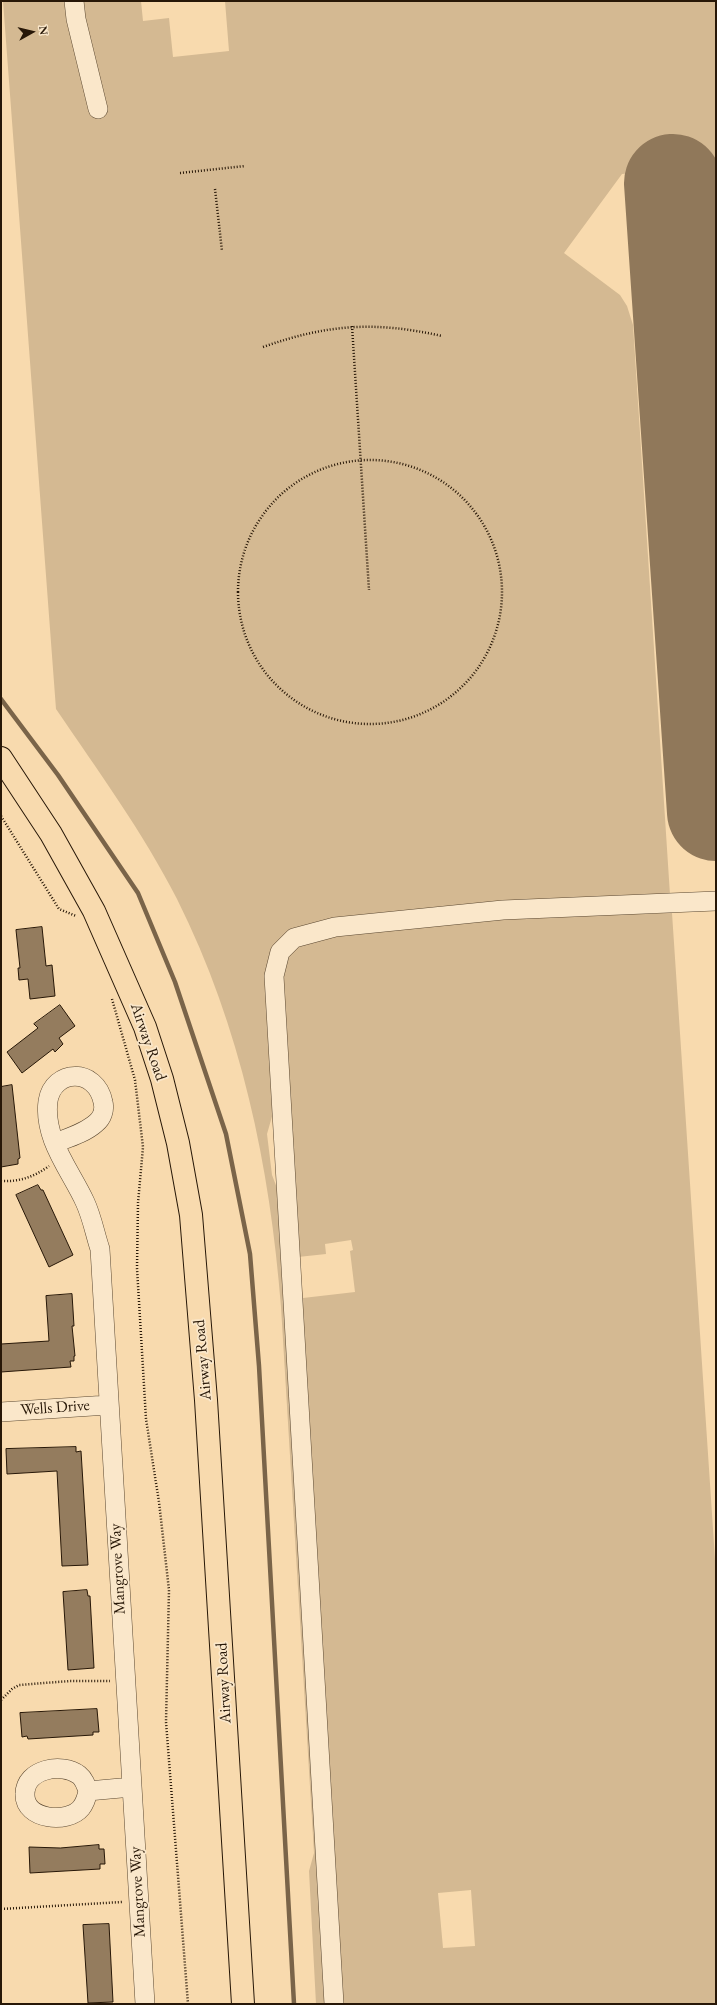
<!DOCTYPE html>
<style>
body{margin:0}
#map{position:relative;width:717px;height:2005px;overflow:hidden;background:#f8daae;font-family:"EB Garamond",serif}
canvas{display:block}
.frame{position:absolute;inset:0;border:2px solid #271707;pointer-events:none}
.north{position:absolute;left:12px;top:12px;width:40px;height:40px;-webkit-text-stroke:3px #fae7ca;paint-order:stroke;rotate:82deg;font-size:11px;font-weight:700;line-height:16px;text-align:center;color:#271707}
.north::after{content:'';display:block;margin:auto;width:14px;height:18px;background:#271707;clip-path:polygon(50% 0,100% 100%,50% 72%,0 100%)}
</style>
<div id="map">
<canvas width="717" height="2005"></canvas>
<div class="frame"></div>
<div class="north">N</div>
</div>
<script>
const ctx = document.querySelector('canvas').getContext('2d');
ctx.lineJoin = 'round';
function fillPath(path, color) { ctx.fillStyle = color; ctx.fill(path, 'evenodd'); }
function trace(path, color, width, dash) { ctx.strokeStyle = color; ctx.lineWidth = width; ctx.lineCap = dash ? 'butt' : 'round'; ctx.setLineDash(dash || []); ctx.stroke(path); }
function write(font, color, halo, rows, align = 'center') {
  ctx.font = font + ' "EB Garamond",serif'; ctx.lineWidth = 3.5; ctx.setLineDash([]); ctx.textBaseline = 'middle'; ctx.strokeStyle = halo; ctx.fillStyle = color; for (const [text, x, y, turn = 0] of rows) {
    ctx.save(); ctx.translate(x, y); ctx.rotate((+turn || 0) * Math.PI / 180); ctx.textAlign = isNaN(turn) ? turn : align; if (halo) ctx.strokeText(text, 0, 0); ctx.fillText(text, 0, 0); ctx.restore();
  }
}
fillPath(new Path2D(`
 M3,1H141L143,21L169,18L173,57L229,51L225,1H716V166L622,174L564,253L620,295L627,306L633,325L670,895L281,942L275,1106L267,1134L272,1175L282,1201L329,2004H316L309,1871L314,1853L281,1307C270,1166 241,1027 177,899C143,832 98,771 56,709Z
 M672,913L716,1574V2004H338L279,997L287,958L297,945L331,935L505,918L564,915ZM351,1240L353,1250L350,1251L355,1292L303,1298L298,1257L326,1254L325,1244ZM471,1890L475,1946L443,1948L438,1893Z`), '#d4b992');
trace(new Path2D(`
 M1,699L58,775L138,893L175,982L226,1134L250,1254L259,1366L294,2004`), '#7a6449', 4.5);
trace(new Path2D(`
 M680,279L716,305
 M715,794L716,795`), '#90785a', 39);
trace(new Path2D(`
 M673,183L716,812`), '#90785a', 98);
const building = new Path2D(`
 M42,927L46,966L52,965L55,996L30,999L28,979L19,980L18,968H20L16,930Z
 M60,1005L75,1026L59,1038L63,1044L55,1052L53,1049L22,1073L7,1052L38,1028L34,1024Z
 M12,1085L20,1158L18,1159V1164L1,1167V1087Z
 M38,1185L41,1190H43L73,1255L49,1267L16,1195Z
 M72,1294L74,1326H72L75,1356H74V1361H70L71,1367L1,1372V1344L49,1341L46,1296Z
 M76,1447V1452L81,1451L88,1565L62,1566L57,1471L7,1474L6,1449Z
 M87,1590L88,1596H90L94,1668L68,1670L63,1592Z
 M97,1709L99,1732H93V1735L28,1739L27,1736L22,1737L20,1713Z
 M99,1845V1849H104L105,1864H100V1869L30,1873L29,1847L60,1848Z
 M109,1924L113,2002L88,2003L83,1925Z`);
fillPath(building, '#947c5e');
trace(building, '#271707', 1);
const minor = new Path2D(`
 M74,1L76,19L98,109
 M55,1143C68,1138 85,1133 96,1123C102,1118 105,1110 103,1102C96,1067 53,1069 48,1101C43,1139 71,1171 85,1202C92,1217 95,1234 100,1249L145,2004
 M1,1412L108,1405
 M88,1791C87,1796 85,1803 81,1808C68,1824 24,1820 25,1794C25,1769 62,1762 79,1775C84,1779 86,1785 88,1791L132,1787
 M334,2004L274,976L280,952L294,938L335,927L503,910L716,901`);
const major = new Path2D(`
 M1,758L51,834L94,911L145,1027L162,1079L178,1143L191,1215L206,1400L243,2004`);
trace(minor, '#5b4831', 20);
trace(major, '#271707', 24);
trace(new Path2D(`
 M180,173L245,166
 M215,189L222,251
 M352,326L369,590
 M263,347C328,324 375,321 442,336
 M238 592a132 132 0 1 1 264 0a132 132 0 1 1-264 0Z
 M1,816L59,909L76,916
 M112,999L135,1080L143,1147L138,1203L137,1268L146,1419L159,1502L169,1590L166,1722L188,2004
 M1,1181C19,1182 34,1177 49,1166
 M1,1700L12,1689L19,1685L70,1681H110
 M1,1909L122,1902`), '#271707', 2.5, [1, 2]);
trace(minor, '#fae7ca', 19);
trace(major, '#f8daae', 22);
write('16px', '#271707', '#fae7ca', [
 ["Airway Road",148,1042,71],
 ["Airway Road",203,1360,-95],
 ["Wells Drive",55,1408,-4],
 ["Mangrove Way",118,1569,-93],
 ["Airway Road",224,1683,-93],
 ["Mangrove Way",138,1892,-93]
]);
</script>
